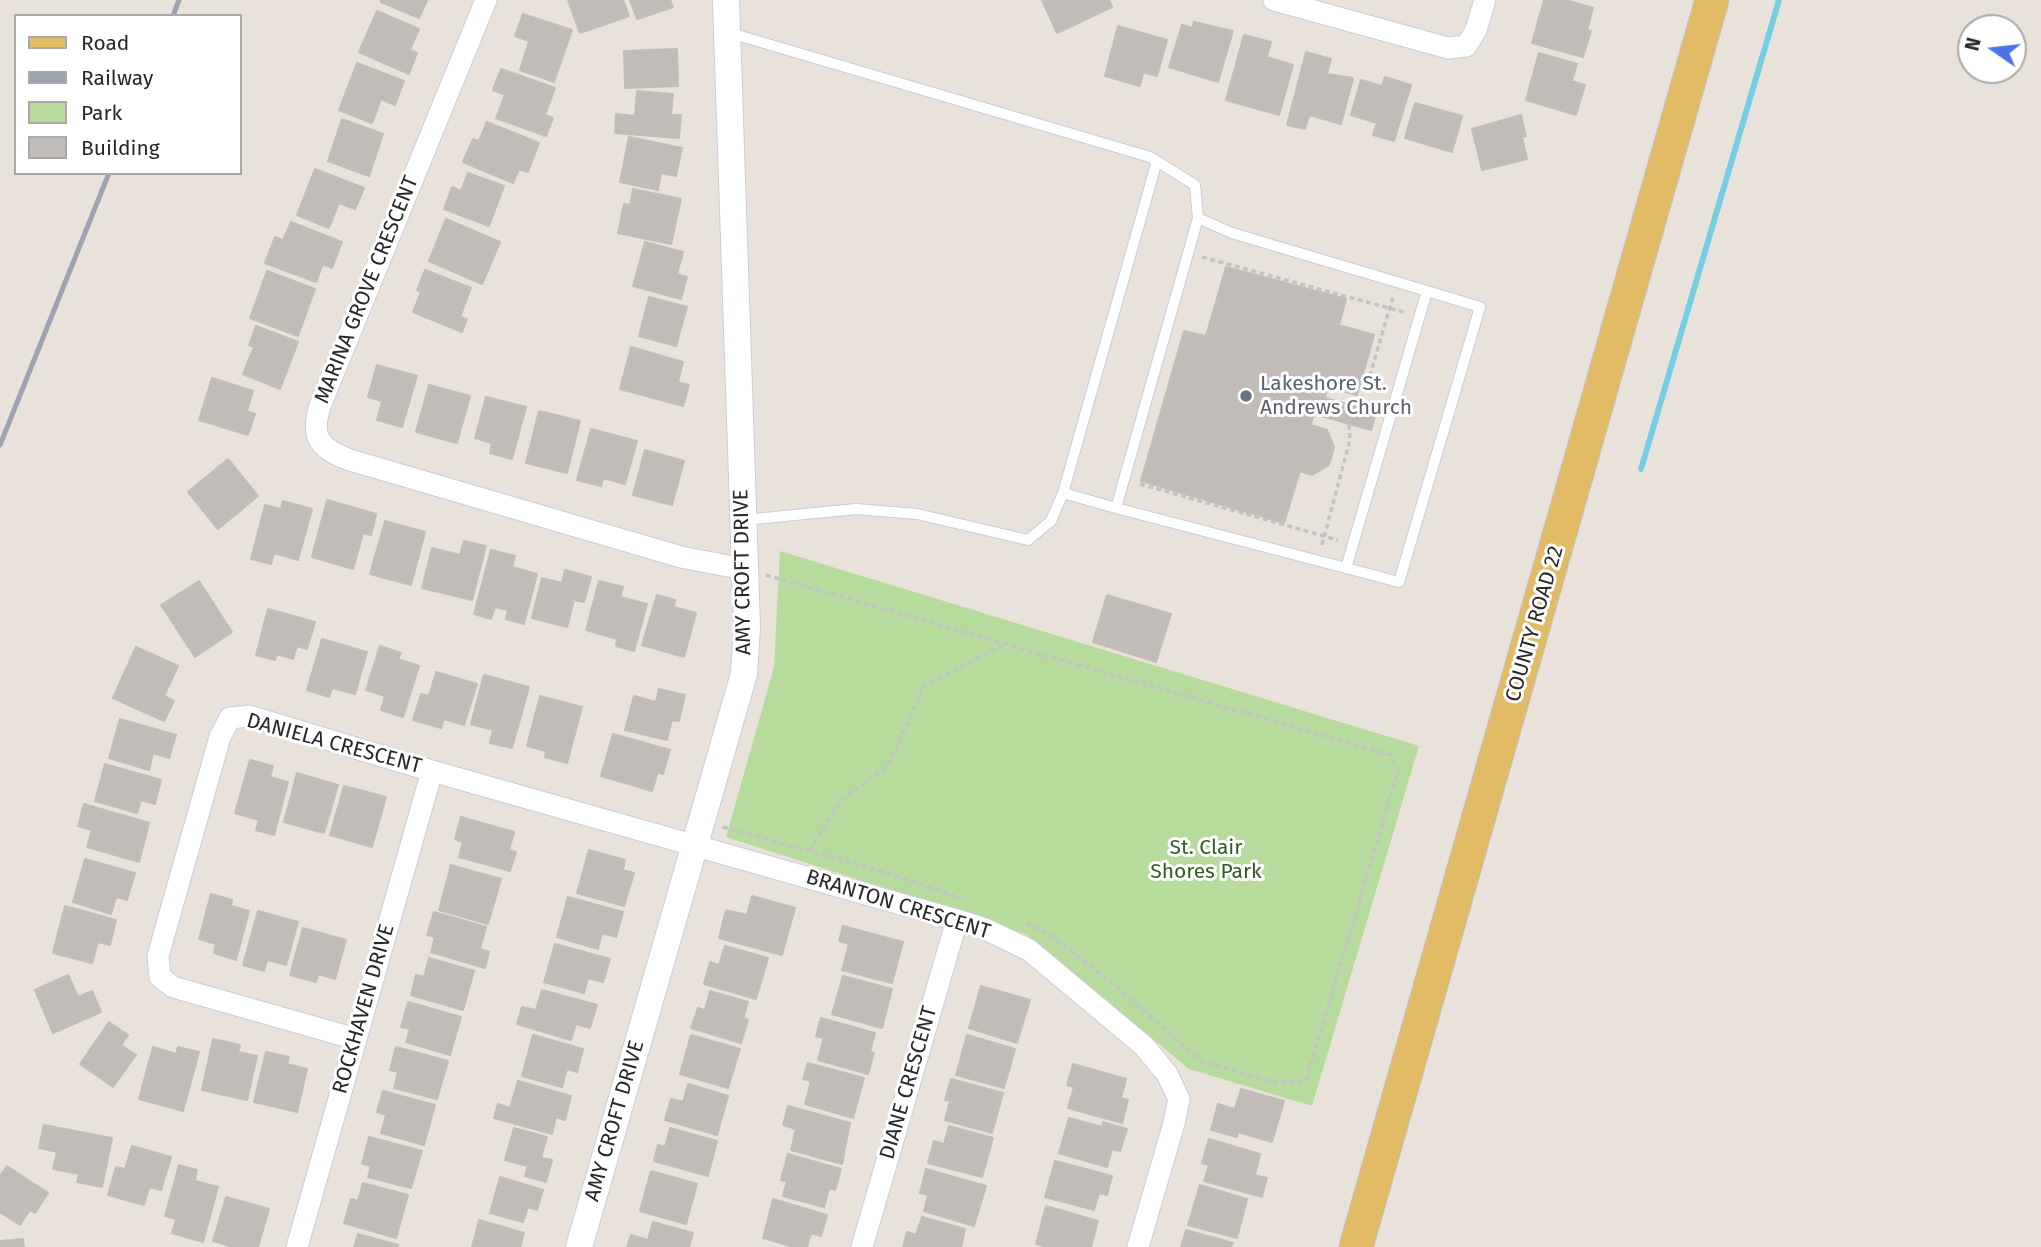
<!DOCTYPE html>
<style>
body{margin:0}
#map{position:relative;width:2041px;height:1247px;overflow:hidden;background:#e9e2db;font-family:"Fira Sans",sans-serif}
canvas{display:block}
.legend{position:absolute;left:14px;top:14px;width:228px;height:161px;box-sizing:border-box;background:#fff;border:2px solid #a9a9a9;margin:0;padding:9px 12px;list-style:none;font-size:21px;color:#282828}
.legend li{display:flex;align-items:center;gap:14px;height:35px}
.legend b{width:35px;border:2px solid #a9a9a9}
.north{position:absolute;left:1957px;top:14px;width:70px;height:70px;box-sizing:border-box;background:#fff;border:2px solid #a9a9a9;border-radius:50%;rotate:284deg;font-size:19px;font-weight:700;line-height:28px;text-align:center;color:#282828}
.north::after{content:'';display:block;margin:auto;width:24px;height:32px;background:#4974e7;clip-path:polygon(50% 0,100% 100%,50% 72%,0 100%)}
</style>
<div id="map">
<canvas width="2041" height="1247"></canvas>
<ul class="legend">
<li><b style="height:9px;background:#e2bb67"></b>Road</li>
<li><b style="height:9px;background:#9ea3b1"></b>Railway</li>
<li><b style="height:19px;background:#b7db9c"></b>Park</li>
<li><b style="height:19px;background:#c1bcb7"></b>Building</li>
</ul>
<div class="north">N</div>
</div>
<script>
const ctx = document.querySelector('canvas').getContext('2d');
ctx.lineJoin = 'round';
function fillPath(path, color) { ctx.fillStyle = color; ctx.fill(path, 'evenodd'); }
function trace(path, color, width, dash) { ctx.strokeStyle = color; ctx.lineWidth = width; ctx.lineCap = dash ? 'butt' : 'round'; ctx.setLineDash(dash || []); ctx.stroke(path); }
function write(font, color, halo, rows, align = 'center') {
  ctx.font = font + ' "Fira Sans",sans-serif'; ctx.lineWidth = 6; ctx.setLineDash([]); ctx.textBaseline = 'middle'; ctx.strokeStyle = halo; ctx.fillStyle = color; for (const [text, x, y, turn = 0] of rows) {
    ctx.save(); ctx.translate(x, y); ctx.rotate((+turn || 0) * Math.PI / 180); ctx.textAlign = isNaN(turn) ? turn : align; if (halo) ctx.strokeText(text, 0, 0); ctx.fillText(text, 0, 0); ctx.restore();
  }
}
fillPath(new Path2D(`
 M780,551L1419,746L1312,1106L1189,1069L1026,934L726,837L774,667Z`), '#b7db9c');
trace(new Path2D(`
 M1641,469L1779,0`), '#77cee2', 6);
const building = new Path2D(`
 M381,0H427L419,18L381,2Z
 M568,0H623L629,16L580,33Z
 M630,0H670L673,7L637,19Z
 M1042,0H1109L1112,7L1057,33Z
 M1544,0H1565L1593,8L1587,30L1591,31L1583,57L1532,43Z
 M377,11L419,29L410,50L417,53L409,74L359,52Z
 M523,14L572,30L554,82L520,70L529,41L515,36Z
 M1194,22L1233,31L1218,82L1169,67L1182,25L1192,28Z
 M1118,26L1167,40L1157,76L1143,72L1140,86L1105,76Z
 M1244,35L1271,42L1267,57L1293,65L1279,115L1226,100Z
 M677,49L678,86L625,88L624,51Z
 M1306,52L1331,59L1327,74L1353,78L1341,124L1309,115L1305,129L1287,125Z
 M1539,53L1577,64L1572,81L1585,85L1576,115L1526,100Z
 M357,63L404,81L395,105L381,99L372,123L339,110Z
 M501,69L555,88L545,115L553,118L546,136L496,118L505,95L493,90Z
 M1385,77L1411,85L1394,141L1373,135L1377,123L1351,115L1361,80L1382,86Z
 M637,91L673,94L671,115H681L679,138L615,133L616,114L635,116Z
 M1415,103L1462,116L1452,152L1405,138Z
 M1521,115L1526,136L1522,137L1527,159L1482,170L1472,129Z
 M342,119L383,134L369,176L328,161Z
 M487,122L539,143L528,172L519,169L513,183L463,162L473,139L479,141Z
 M629,137L682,148L676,176L661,173L658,190L620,182Z
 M315,169L364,188L355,209L339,203L329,228L297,215Z
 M468,173L504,186L489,226L444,209L452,187L461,191Z
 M633,189L681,199L671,244L618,233L624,204L630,205Z
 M446,219L500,242L482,284L429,261Z
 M291,222L342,242L332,268L323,264L316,282L265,263L275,237L283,240Z
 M645,242L683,252L677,274L687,277L681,299L633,286Z
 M1226,267L1346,299L1339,325L1374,335L1357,395L1328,387L1325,398L1376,412L1371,430L1314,414L1311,425L1327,430L1334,447L1329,465L1312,475L1300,471L1284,523L1141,481L1184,331L1206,336Z
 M425,270L471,288L460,317L467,319L462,332L413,312L421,292L417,290Z
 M267,271L315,289L298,336L250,318Z
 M649,297L687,307L676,346L639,336Z
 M256,326L298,342L280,389L243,374L254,347L249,345Z
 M631,347L683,362L678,382L689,385L683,406L620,389Z
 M377,365L417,376L402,427L377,420L382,401L368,397Z
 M212,378L253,391L247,411L255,414L248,435L199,420Z
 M429,385L470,396L457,443L416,432Z
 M486,397L526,407L512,459L490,453L492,443L475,438Z
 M539,411L580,421L567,473L526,463Z
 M591,429L637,441L625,484L603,478L601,486L577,480Z
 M645,450L684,461L672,505L633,495Z
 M228,459L258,496L218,529L188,492Z
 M327,500L376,514L371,535L363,533L353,569L312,557Z
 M283,501L312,509L298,560L274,553L271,564L251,559L265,505L281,509Z
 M385,521L425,532L411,585L370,574Z
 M464,541L486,546L472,600L422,588L432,548L460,555Z
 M491,550L515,556L512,567L537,574L524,624L506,619L508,610L495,607L491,619L474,614Z
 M565,570L591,577L584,602L574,600L567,627L532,618L542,578L562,583Z
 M199,581L232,632L195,657L161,605Z
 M599,581L623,587L620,597L647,604L634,651L616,646L617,639L586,630Z
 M657,595L675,600L674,607L696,613L684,657L642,645Z
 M1107,595L1171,614L1156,662L1093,642Z
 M268,609L315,622L307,649L297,646L293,659L277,654L275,660L256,655Z
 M322,639L367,652L355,694L332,688L329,697L307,690Z
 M380,646L401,653L398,659L419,666L403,717L381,710L385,696L366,690Z
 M136,647L178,666L164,696L174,701L164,721L113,698Z
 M436,672L477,684L464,725L444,719L441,728L413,720L421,694L429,696Z
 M484,675L529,687L512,748L490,743L493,730L471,724Z
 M659,689L685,695L679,721L672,720L667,740L625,730L634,696L656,702Z
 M540,696L582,707L567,763L545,757L546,751L527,746Z
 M120,719L176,735L169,758L153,753L149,770L109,758Z
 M613,734L670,750L663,774L658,772L652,791L601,776Z
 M250,760L273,766L270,777L288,782L274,835L256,830L259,820L235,813Z
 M105,764L161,780L155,804L141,800L137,813L95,801Z
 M297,773L338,785L324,833L284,822Z
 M344,786L386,797L372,847L330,835Z
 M84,804L149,823L139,862L87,847L92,830L78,826Z
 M461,817L514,832L509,850L516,852L510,871L459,857L463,842L455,839Z
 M589,850L625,860L623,870L634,873L624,906L577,893Z
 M85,859L135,873L127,900L116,897L111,914L73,902Z
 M451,865L501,879L488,924L439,910Z
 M211,894L232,900L231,906L249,911L236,960L214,953L216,944L199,939Z
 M752,896L795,908L782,955L719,938L726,910L747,915Z
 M568,897L623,912L616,937L602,933L598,949L557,937Z
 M65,906L116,920L110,945L98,942L92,963L53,953Z
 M258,911L298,922L286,965L267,960L264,971L243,965Z
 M434,912L486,927L480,949L489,952L485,968L431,952L435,937L427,935Z
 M843,926L903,942L892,983L842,970L849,944L839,941Z
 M303,928L346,940L335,979L318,974L316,982L290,975Z
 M555,944L610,959L603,982L588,978L584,993L544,982Z
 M725,946L768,958L756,999L704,984L710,962L719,965Z
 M429,958L474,971L463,1010L411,995L416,975L424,977Z
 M68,975L78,997L92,991L101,1012L53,1033L35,990Z
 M843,976L892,989L882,1028L832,1014Z
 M981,986L1030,1000L1017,1043L969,1028Z
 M542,990L597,1005L590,1028L576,1024L571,1040L517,1024L522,1007L536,1010Z
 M710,991L748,1002L743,1018L748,1020L741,1043L691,1028L698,1008L705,1010Z
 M408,1002L461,1017L450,1055L406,1042L410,1029L401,1027Z
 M821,1018L875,1033L870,1052L874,1053L868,1074L818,1060L824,1038L816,1036Z
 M109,1022L128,1035L121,1045L136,1055L113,1087L80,1064Z
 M533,1035L583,1049L577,1072L567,1069L562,1087L522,1076Z
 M691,1035L740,1049L728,1088L680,1074Z
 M967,1035L1015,1049L1004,1088L956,1075Z
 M213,1039L240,1045L238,1052L257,1056L247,1100L202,1090Z
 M153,1047L176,1054L178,1047L199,1052L183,1111L139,1099Z
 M396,1047L448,1061L437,1099L394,1088L398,1072L390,1070Z
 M266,1052L289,1057L287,1064L307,1069L297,1112L254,1102Z
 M808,1063L864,1078L853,1118L805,1104L811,1081L803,1079Z
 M1073,1064L1126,1079L1121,1098L1128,1100L1122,1123L1068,1108L1074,1087L1067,1085Z
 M951,1079L1003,1093L992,1133L945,1120L950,1101L945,1100Z
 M518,1081L571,1096L565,1120L556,1117L552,1134L494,1118L498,1104L510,1108Z
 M688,1084L728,1096L717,1135L665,1120L671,1099L683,1102Z
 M1241,1089L1284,1101L1272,1142L1238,1132L1237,1137L1211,1130L1218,1104L1235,1109Z
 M383,1091L435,1105L424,1145L381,1133L386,1115L377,1112Z
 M788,1106L850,1123L842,1164L791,1150L796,1129L783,1125Z
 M1069,1118L1102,1127L1103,1122L1127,1129L1120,1151L1112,1149L1107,1167L1059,1153Z
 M44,1125L112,1138L102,1187L77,1182L79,1174L53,1169L57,1152L39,1148Z
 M949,1126L993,1138L982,1177L928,1163L934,1141L944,1144Z
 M514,1128L547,1137L541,1158L552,1160L546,1182L525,1176L528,1166L505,1160Z
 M670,1128L717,1141L708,1176L654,1161L658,1145L665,1147Z
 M369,1137L422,1151L411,1188L368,1177L371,1166L362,1164Z
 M1209,1139L1260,1154L1255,1175L1267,1178L1262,1197L1204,1181L1209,1165L1202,1163Z
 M132,1146L171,1157L161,1190L149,1187L144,1205L108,1195L116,1167L125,1169Z
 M788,1154L841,1169L835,1190L829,1188L824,1207L783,1196L787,1181L781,1180Z
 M1055,1161L1112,1176L1107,1195L1099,1193L1094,1210L1045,1197Z
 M179,1165L197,1170L195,1181L218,1187L203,1242L172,1233L176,1219L165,1216Z
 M7,1166L48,1193L35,1213L30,1210L20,1225L0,1212V1176Z
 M926,1169L986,1186L974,1226L924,1211L928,1195L920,1193Z
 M651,1171L697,1184L686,1224L640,1211Z
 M500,1177L543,1190L537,1210L528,1207L523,1222L490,1213Z
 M363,1183L408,1195L396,1238L344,1223L351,1199L358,1201Z
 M1200,1185L1247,1199L1237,1238L1188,1225Z
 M226,1197L269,1209L258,1247H233L213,1241Z
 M773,1199L827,1215L821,1236L811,1233L807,1247H794L763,1238Z
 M1046,1206L1098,1221L1091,1247H1047L1036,1244Z
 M922,1217L965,1229L961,1247H903L907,1232L916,1235Z
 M479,1220L524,1233L520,1247H472Z
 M653,1222L693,1233L689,1247H627L631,1235L648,1240Z
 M1186,1230L1233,1243L1231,1247H1181Z
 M358,1234L398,1245L397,1247H354Z
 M23,1239L24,1247H0V1241Z`);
fillPath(building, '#c1bcb7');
trace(building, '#c4bdb5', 2);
const service = new Path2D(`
 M727,32L1150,157L1195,185L1198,218L1116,508L1063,493L1157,161
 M1116,508L1346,568L1427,291L1232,233L1198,218
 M744,520L856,509L917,514L1028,540L1051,521L1063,493
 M1346,568L1399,582L1480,307L1427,291`);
const minor = new Path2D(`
 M486,0L320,406C310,438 320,449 350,460L681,557L744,569
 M1274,0L1448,48L1466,46L1476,30L1485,0
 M356,1039L173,987L160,977L158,956L220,737L230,718L249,716L432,771L957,920L985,929L1029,950L1144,1046L1167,1074L1179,1099L1174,1123L1138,1247
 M297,1247L432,771
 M862,1247L957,920`);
const tertiary = new Path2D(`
 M579,1247L744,674L747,627L726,0`);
const primary = new Path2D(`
 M1356,1247L1712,0`);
trace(service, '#c9ced9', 12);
trace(minor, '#c9ced9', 23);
trace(tertiary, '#c9ced9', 28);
trace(primary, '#c3c3c3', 35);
trace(new Path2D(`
 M1202,257L1407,313
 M1355,406L1365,392L1393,297
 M1140,484L1338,540
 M1322,545L1350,440L1349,424
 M766,575L1391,755L1398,770L1306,1081L1276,1083L1200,1061L1116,986L1045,931L1023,922
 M723,827L884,872L961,898
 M810,851L840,801L888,766L924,686L1005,644`), '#c3c3c3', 3.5, [5, 3.5]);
trace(service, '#fff', 10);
trace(minor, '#fff', 21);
trace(tertiary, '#fff', 26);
trace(primary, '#e2bb67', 33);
trace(new Path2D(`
 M173,16L179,0
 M0,445L109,173`), '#9ea3b1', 5);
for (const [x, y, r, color] of [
 [1246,396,7,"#6b7280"]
]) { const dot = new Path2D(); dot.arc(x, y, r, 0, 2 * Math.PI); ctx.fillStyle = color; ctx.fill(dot); trace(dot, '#fff', 2.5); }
write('21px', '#282828', '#fff', [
 ["MARINA GROVE CRESCENT",367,290,-68],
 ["AMY CROFT DRIVE",743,572,-91],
 ["COUNTY ROAD 22",1535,624,-74],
 ["DANIELA CRESCENT",334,744,15],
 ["BRANTON CRESCENT",898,905,17],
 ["ROCKHAVEN DRIVE",364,1009,-74],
 ["DIANE CRESCENT",909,1083,-74],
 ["AMY CROFT DRIVE",615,1121,-74]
]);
write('21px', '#5b616d', '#fff', [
 ["Lakeshore St.",1260,384],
 ["Andrews Church",1260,408]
], 'left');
write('21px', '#325d20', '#fff', [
 ["St. Clair",1206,848],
 ["Shores Park",1206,872]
]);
</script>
